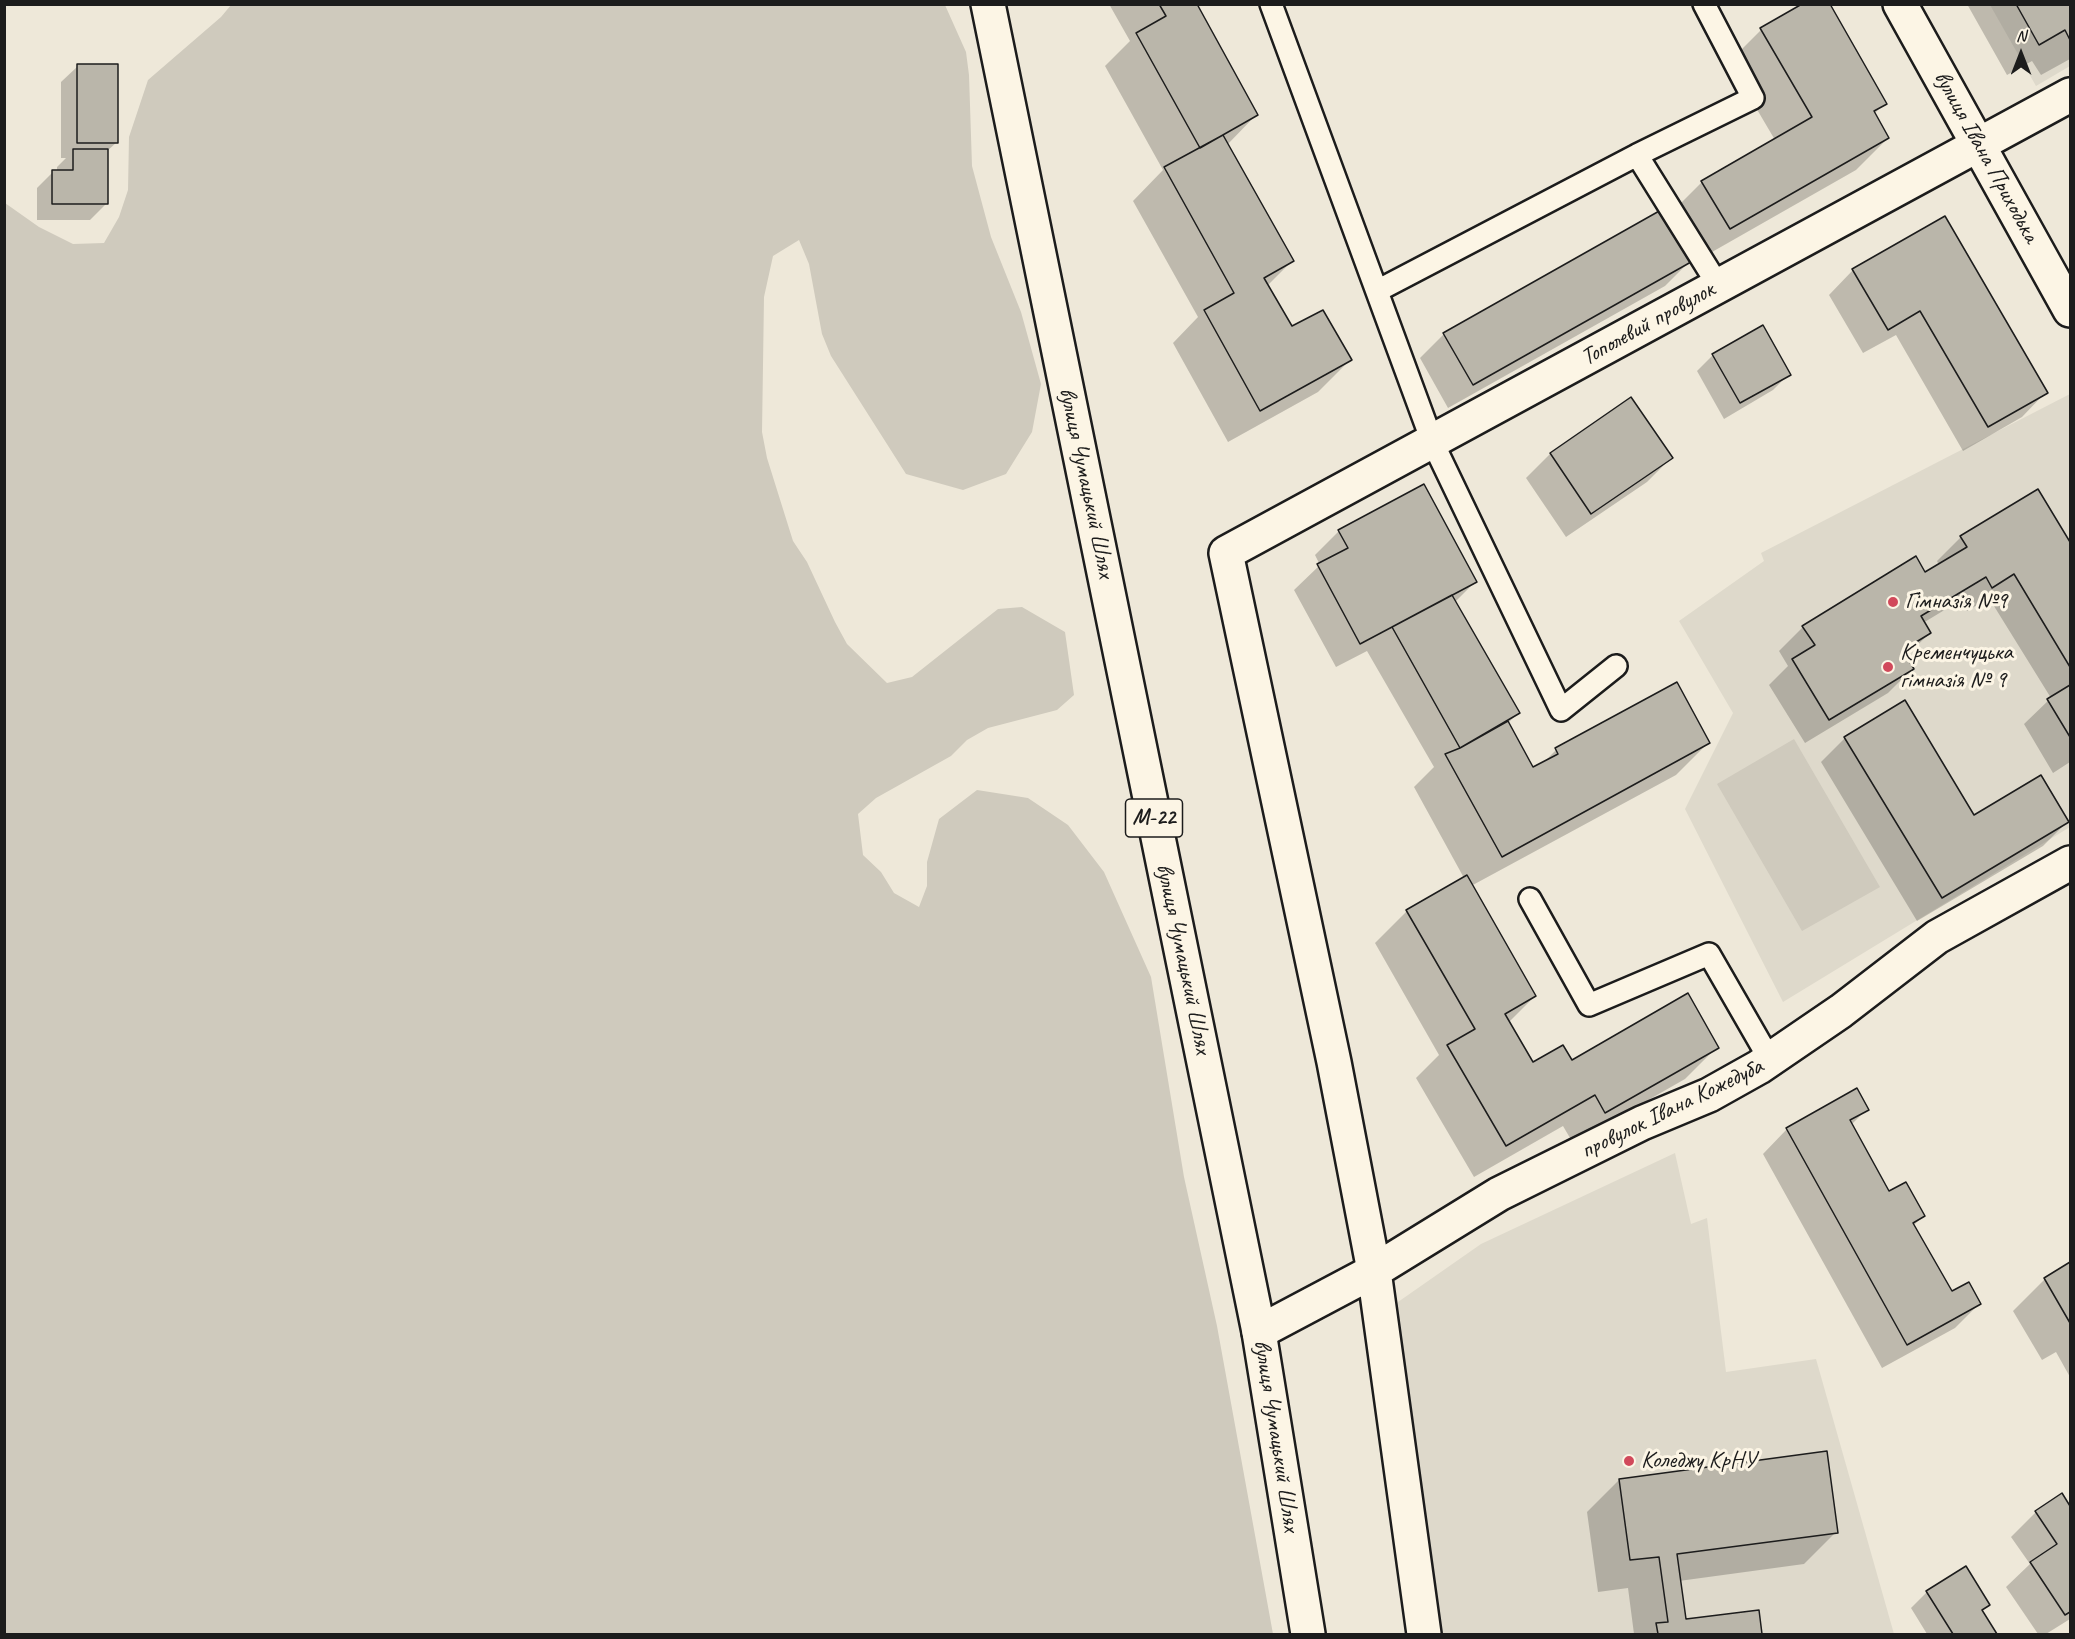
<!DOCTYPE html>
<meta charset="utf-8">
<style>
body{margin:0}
#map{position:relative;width:2075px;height:1639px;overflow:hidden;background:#eee8d9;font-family:Caveat,sans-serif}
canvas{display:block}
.frame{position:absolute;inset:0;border:6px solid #1c1c1c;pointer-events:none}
.north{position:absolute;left:1991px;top:24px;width:60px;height:60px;-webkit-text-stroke:4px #fcf5e5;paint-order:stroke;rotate:0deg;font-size:16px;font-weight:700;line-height:24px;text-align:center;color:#1c1c1c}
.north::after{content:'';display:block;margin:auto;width:21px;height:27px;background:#1c1c1c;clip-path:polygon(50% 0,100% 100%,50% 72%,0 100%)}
</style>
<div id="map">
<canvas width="2075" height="1639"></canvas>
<div class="frame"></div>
<div class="north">N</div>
</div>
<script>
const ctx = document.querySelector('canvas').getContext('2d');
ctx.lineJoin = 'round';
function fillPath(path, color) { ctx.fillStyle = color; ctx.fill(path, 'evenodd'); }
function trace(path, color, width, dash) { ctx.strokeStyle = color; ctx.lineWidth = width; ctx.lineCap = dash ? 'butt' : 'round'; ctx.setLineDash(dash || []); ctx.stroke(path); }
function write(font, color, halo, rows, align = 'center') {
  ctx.font = font + ' Caveat,sans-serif'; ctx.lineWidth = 6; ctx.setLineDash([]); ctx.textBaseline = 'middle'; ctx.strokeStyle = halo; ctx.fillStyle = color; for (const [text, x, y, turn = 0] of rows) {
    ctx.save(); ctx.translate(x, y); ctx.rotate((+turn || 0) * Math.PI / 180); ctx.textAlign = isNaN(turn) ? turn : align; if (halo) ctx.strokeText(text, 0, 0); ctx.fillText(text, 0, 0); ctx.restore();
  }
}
fillPath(new Path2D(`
 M1990,5H2070V66L2036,86Z
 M2070,394V827L1783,1002L1685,809L1733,713L1679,621L1764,561L1761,553Z
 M1675,1153L1691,1224L1707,1218L1726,1372L1816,1359L1894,1634H1442L1391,1321L1398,1302L1481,1244Z`), '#ded9cb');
fillPath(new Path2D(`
 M231,5H945L966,52L969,75L972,166L991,237L1021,312L1041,384L1032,432L1006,474L963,490L906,474L831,356L822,334L809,264L799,240L773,256L764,297L762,432L767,458L793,541L807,562L835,622L847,644L887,683L912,677L998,609L1022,607L1065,632L1074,695L1057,710L988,728L967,740L951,756L876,798L858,814L863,855L881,872L894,893L919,907L927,886V862L939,819L977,790L1028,798L1068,825L1104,872L1151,977L1184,1177L1217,1326L1273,1634H5V203L39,227L73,244L104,243L119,217L128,190L129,137L148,80L221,17Z
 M1794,739L1880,887L1802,931L1717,784Z`), '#cfcabd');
fillPath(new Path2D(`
 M1109,4H1196L1256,115L1227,145L1292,261L1267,286L1291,328L1350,360L1318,392L1228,442L1173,343L1198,317L1133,201L1163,170L1105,66L1130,41Z
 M1967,4H2070V59L2041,75L2032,61L2007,75Z
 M1761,30L1885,103L1874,114L1888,138L1856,170L1698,260L1670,214L1702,182L1775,140L1729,62Z
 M78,66L117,142L106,152V204L90,220H37V188L53,172H57V167L66,158H61V82Z
 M1944,218L2046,392L2022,417L1963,451L1896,335L1863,353L1829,295L1853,270Z
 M1689,262L1665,286L1448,408L1420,358L1444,334Z
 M1713,355L1789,374L1773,390L1724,419L1697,371Z
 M1631,399L1671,458L1647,482L1566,537L1526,478L1550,454Z
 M2037,491L2070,545V762L2053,773L2024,724L2051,698L1989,598L1967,611L1961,600L1923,623L1930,633L1905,657L1912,669L1888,693L1805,743L1769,685L1788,666L1779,651L1803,627L1925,574L1939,565L1937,561L1961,537Z
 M1339,531L1475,582L1454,603L1518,713L1508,723L1533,769L1541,765L1556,750L1708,743L1676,775L1471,886L1535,996L1508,1023L1532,1064L1717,1047L1685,1079L1573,1143L1563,1126L1474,1177L1416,1078L1439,1055L1375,943L1407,911L1464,878L1414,787L1434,767L1367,651L1336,667L1294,590L1320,565L1315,555Z
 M1845,738L1974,817L2067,822L2043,846L1917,921L1821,762Z
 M1867,1109L1851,1125L1889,1194L1923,1216L1913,1226L1951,1293L1979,1304L1955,1328L1882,1368L1763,1154L1787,1129Z
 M2070,1264V1377L2056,1352L2042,1360L2013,1311L2045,1279Z
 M1619,1480L1836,1532L1804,1564L1679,1581L1685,1621L1758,1611L1761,1634H1634L1628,1588L1598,1592L1587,1512Z
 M2062,1495L2070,1508V1619L2046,1634H2038L2006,1587L2030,1564L2011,1537L2036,1512Z
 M1927,1592L1988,1605L1981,1612L1995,1634H1927L1911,1608Z`), '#0003');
const building = new Path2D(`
 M1159,4H1197L1258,115L1200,148L1136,33L1166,16Z
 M1802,4H1830L1887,104L1874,111L1889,138L1730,229L1701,181L1812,117L1760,28Z
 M2016,4H2070V40L2065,30L2039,45Z
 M77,64H118V143H77Z
 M1223,135L1294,261L1264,278L1292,326L1323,310L1352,360L1260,411L1204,310L1234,293L1164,167Z
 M73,149H108V204H52V170H73Z
 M1661,210L1691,262L1473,385L1443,333Z
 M1945,216L2048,393L1988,427L1920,311L1888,330L1852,269Z
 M1763,325L1791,375L1740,403L1712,354Z
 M1631,397L1673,458L1591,514L1550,453Z
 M1424,484L1477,582L1360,644L1317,564L1348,548L1338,530Z
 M2038,489L2070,542V667L2014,574L1992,588L1986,577L1921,616L1931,633L1903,650L1914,669L1829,720L1792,659L1815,645L1802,626L1916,556L1925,572L1967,547L1960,536Z
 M1452,595L1520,713L1460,748L1392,627Z
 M1677,682L1710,743L1502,857L1445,754L1460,748L1508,721L1533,767L1558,754L1555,748Z
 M2070,685V737L2047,699Z
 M1905,700L1974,815L2041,775L2069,822L1942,898L1844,737Z
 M1467,875L1536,996L1505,1014L1533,1062L1563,1045L1572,1060L1688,993L1719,1048L1605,1113L1595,1095L1506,1146L1447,1045L1475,1029L1406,910Z
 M1857,1088L1869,1110L1850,1120L1889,1191L1906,1182L1925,1216L1913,1223L1952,1291L1969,1282L1981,1304L1907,1345L1786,1128Z
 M2070,1262V1323L2044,1278Z
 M1827,1451L1838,1533L1677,1554L1686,1619L1759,1610L1762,1634H1658L1656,1623L1668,1622L1659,1557L1630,1560L1619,1479Z
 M2062,1493L2070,1506V1612L2065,1615L2030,1562L2057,1544L2035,1511Z
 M1966,1566L1990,1605L1982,1610L1997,1634H1953L1926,1591Z`);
fillPath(building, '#bab6aa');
trace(building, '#1c1c1c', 1.5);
const service = new Path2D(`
 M1271,4L1432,441L1561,710L1616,666
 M1637,155L1753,98L1704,4
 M1377,291L1637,155L1718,285
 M1530,899L1589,1005L1709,954L1770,1060`);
const minor = new Path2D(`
 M1259,1332L1374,1271L1499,1194L1642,1123L1709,1095L1759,1067L1841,1011L1937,937L2070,863
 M1424,1634L1374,1271L1334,1062L1226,553L2070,95`);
const secondary = new Path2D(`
 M1900,4L2070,310`);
const trunk = new Path2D(`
 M988,4L1259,1332L1308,1634`);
trace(service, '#1c1c1c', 26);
trace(minor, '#1c1c1c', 38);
trace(secondary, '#1c1c1c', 38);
trace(trunk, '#1c1c1c', 38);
trace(service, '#fcf5e5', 21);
trace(minor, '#fcf5e5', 33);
trace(secondary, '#fcf5e5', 33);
trace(trunk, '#fcf5e5', 33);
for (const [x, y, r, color] of [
 [1893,602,6,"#d1495b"],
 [1888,667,6,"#d1495b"],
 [1629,1461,6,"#d1495b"]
]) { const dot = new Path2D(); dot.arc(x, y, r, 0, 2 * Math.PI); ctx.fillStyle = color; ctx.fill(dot); trace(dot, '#fcf5e5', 2); }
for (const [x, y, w] of [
 [1154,818,57]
]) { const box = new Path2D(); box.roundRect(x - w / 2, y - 19, w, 38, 4.5); ctx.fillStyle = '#fcf5e5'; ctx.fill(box); trace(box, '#1c1c1c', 1.5); }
write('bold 22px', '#1c1c1c', null, [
 ["М-22",1154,818]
]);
write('24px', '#1c1c1c', '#fcf5e5', [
 ["вулиця Івана Приходька",1986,157,61],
 ["Тополевий провулок",1648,324,-29],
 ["вулиця Чумацький Шлях",1086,483,78],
 ["вулиця Чумацький Шлях",1183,959,78],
 ["провулок Івана Кожедуба",1672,1109,-26],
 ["вулиця Чумацький Шлях",1276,1436,81]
]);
write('24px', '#1c1c1c', '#fcf5e5', [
 ["Гімназія №9",1905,602],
 ["Кременчуцька",1900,653],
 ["гімназія № 9",1900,681],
 ["Коледжу КрНУ",1641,1461]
], 'left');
</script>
